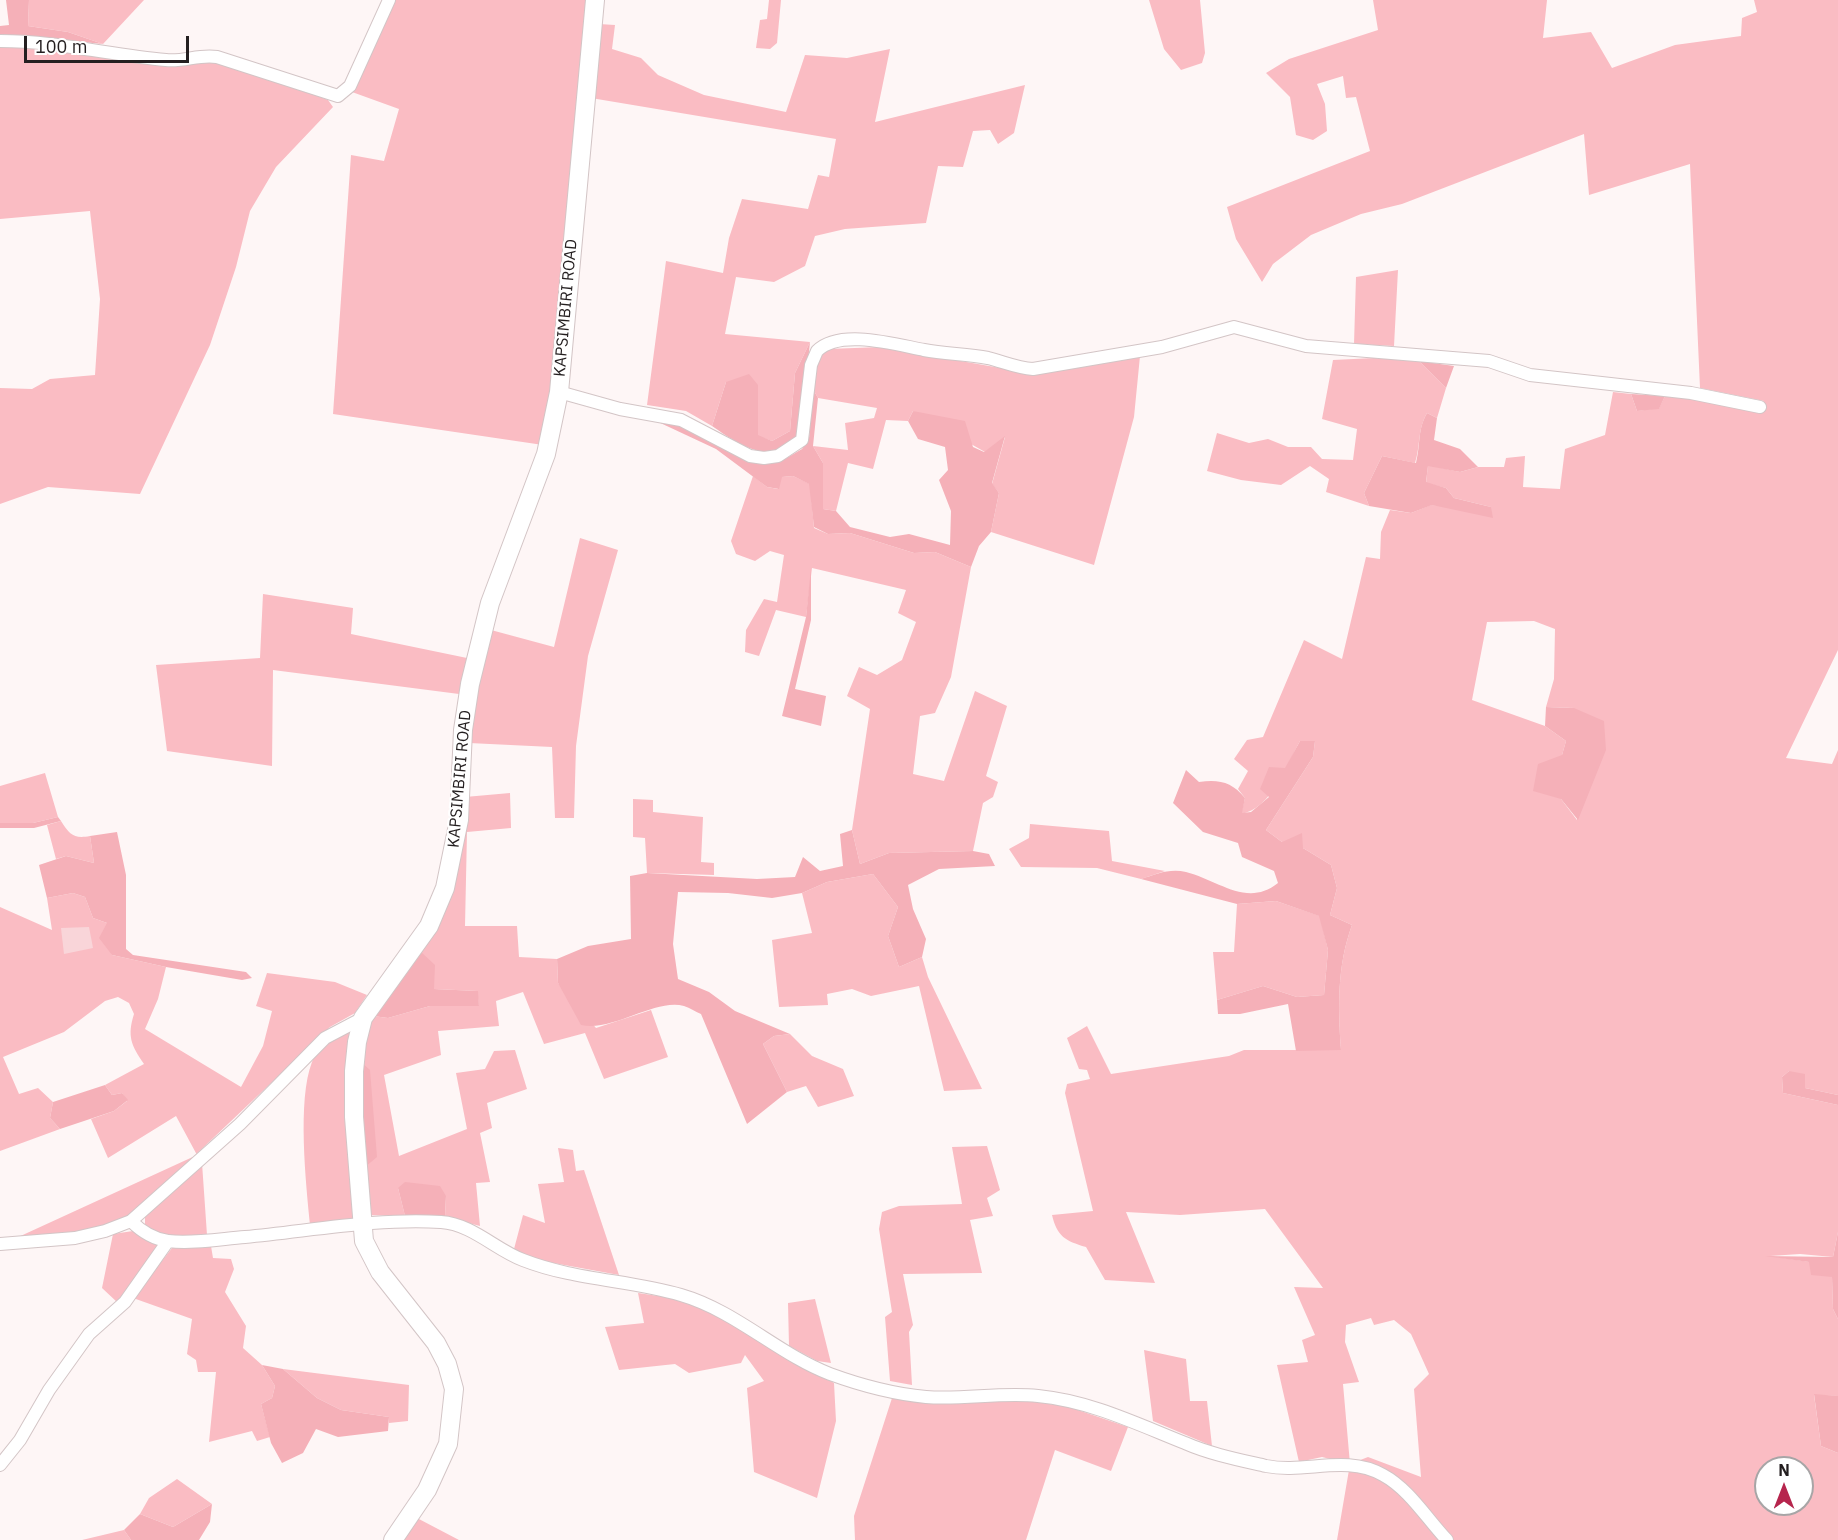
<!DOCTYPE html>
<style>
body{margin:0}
#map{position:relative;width:1838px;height:1540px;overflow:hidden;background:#fef6f6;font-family:"IBM Plex Sans",sans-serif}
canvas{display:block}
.north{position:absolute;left:1754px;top:1456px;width:60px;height:60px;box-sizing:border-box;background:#fff;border:2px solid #a7a5a6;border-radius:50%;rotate:0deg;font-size:16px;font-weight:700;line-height:24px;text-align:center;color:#241f20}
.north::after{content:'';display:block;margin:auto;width:21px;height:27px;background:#b6254d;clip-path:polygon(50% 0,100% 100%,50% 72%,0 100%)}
.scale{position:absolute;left:24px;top:36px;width:165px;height:27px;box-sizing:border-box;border:3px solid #241f20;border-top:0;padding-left:8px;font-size:18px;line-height:21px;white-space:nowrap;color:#241f20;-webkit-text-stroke:4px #fff;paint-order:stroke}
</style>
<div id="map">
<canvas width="1838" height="1540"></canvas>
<div class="north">N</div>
<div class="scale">100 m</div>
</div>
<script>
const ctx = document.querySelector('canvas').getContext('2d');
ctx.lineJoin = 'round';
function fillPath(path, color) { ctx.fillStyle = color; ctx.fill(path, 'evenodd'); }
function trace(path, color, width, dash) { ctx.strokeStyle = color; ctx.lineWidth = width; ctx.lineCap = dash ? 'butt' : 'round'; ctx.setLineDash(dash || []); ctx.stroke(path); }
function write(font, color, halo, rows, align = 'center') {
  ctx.font = font + ' "IBM Plex Sans",sans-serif'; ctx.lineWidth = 4.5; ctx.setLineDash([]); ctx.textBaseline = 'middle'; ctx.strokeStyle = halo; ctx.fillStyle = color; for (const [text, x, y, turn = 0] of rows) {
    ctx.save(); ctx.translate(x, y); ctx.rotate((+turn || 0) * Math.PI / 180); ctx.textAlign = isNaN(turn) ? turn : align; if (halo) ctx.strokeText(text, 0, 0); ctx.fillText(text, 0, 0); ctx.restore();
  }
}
fillPath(new Path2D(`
 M29,0H144L103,44L68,32L28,26Z
 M394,0H589L552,392L543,445L333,414L351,155L384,161L399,109L352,92Z
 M769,0H781L777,43L770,49L756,48L760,20L767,19Z
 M1149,0H1200L1205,53L1202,63L1181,70L1164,49Z
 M1373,0H1547L1543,38L1591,32L1612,68L1675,45L1741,36L1742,18L1757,12L1754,0H1838V650L1786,758L1832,764L1838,750V1095L1805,1088L1789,1071L1782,1077L1783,1093L1838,1105V1232L1833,1257L1800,1254L1770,1256L1810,1262L1832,1277L1833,1309L1838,1319V1396L1814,1395L1821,1446L1838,1453V1540H1337L1350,1464L1322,1457L1299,1462L1277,1365L1308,1362L1302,1340L1315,1335L1294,1287L1323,1288L1265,1209L1180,1215L1126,1212L1155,1283L1105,1280L1086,1247C1065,1241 1057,1236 1052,1215L1093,1211L1065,1093L1067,1084L1090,1079L1087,1070L1079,1069L1067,1038L1087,1026L1111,1074L1229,1056L1244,1050H1341C1338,1007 1337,966 1352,925L1330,915L1337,888L1331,865L1303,848L1282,842L1266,830L1313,757L1315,741H1300C1286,766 1272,808 1241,814L1245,798L1238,789L1248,771L1234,759L1247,740L1263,737L1304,640L1342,659L1366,557L1380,559L1381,532L1390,510L1411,513L1431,505L1491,507L1454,498L1446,488L1426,483L1428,465L1460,472L1478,467H1504L1506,458L1525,456L1523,487L1560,489L1565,449L1605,435L1613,392L1631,394L1637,411L1659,408L1665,396L1705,400L1764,411V401L1700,388L1690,164L1589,195L1584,134L1402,204L1361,214L1311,235L1273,264L1262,282L1236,239L1227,207L1370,151L1356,97L1346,98L1343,76L1317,84L1325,104L1327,131L1313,140L1296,135L1290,97L1266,73L1289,59L1378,30ZM1534,621L1555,629L1554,679L1546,707L1574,708L1577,820L1561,799L1562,755L1566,741L1545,726L1472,700L1487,622ZM1371,1318L1374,1325L1394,1320L1411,1334L1429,1374L1414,1389L1421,1477L1368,1457L1350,1464L1343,1384L1359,1382L1345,1342L1346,1325ZM1766,1468H1802V1504H1766Z
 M599,24L615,25L612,49L641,58L658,75L704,95L786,112L805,55L847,58L890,49L875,122L1025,85L1014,133L998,144L990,130L973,131L963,167L938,166L926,223L845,229L815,236L805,266L774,282L736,277L725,334L810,342L795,373L790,431L772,441L758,436V385L726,382L712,426L686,411L647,405L666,261L723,273L729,238L742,199L808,209L818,175L829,177L836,139L591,98Z
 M0,46L204,59L268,75L328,100L333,107L276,167L250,211L236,267L210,345L140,494L48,487L0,504V388L32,389L50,379L95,375L100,299L90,211L0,219Z
 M1398,270L1394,346L1354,344L1356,277Z
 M881,347L1029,373L1140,356L1134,417L1094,565L991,532L999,493L992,484L1005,437L985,452L913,411L908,421L886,420L873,469L848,463L836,511L823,509V463L813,446L848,450L845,423L874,418L877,408L818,398L813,389L818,357L828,349Z
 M1374,358L1419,361L1446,388L1437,418L1427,413C1417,431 1421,444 1415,463L1382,456L1364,493L1369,506L1326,492L1329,479L1310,466L1281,485L1241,480L1207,471L1217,433L1249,443L1268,439L1288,447H1311L1322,459L1353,460L1357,429L1322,419L1333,360Z
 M753,476L767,487L778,489L781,477L793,476L810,484L814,528L828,534L850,533L914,553L935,552L971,567L951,677L935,713L920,716L913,774L944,781L975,691L1007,706L986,776L998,782L993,797L983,803L973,851L889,853L860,864L852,830L870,709L847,696L859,667L877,675L902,660L916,622L898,613L906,590L812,568L806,617L776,610L759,656L745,652L746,630L764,599L777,602L784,555L770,551L755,561L736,554L731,541Z
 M580,538L618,550L588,656L576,746L574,818H555L552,747L469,743L475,690L491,630L554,647Z
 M263,594L353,608L351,634L467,658L459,694L273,670L272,766L167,751L156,665L260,658Z
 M45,773L58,817L33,823H0V786Z
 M510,793L511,828L467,832L465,926H517L519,957L557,959L558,983L596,1028L651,1010L668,1057L604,1079L585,1033L544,1044L523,992L496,1001L499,1026L438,1031L441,1055L384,1075L399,1156L467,1129L456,1073L485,1069L494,1051L515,1050L527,1089L487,1103L492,1128L480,1133L490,1182L476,1183L480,1226L445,1217L446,1196L398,1188L405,1216L366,1215L361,1062L365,1032L373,1016L388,1018L430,1006H479L477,991L434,989L421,952L465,797Z
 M633,799L653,800V812L703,817L701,862L714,863V875L647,873L645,838L633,837Z
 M61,821C70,835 74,839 90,836L94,863L66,856L56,859L47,825Z
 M1030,824L1109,831L1112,861L1165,871L1141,879L1097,868L1021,867L1009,849L1029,838Z
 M873,874L898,907L888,936L899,967L922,957L928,977L982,1089L944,1091L919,986L871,996L852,989L827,994L828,1005L779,1007L772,940L812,933L802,893L827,882Z
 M73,893L85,897L93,918L107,923L112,955L166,967L158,999L145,1029L241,1087L263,1046L272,1011L256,1006L267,973L335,982L367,995L355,1013L330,1027L127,1220L92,1230L14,1239L197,1155L176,1116L108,1158L91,1119L114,1111L127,1101L122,1093L112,1095L105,1085L144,1064C131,1045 127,1036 134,1014L129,1003L118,997L105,1001L64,1032L3,1057L19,1094L38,1088L53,1102L50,1118L60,1129L0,1151V907L52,930L47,898Z
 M1276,901L1320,916L1328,950L1324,995L1297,997L1263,986L1217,1000L1213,952H1234L1237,904Z
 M351,1031L354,1221L310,1225C306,1184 297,1100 312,1062C319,1046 337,1038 351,1031Z
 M790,1034L812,1056L843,1069L854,1096L818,1107L806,1086L787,1092L763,1044L774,1036Z
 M987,1146L1000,1190L987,1198L993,1216L970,1220L982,1273L903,1274L913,1325L909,1332L912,1385L890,1381L885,1317L892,1312L879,1229L882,1212L899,1206L962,1204L952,1147Z
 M558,1148L573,1150L576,1171L584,1170L619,1275L537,1260L514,1249L523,1215L545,1223L538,1184L564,1182Z
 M202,1163L207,1235C187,1236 161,1241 145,1225V1216Z
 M133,1231L158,1242V1248L118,1303L102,1288L113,1234Z
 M211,1246L213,1258L231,1259L234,1269L225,1292L246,1326L243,1348L262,1365L275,1386L272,1398L261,1404L270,1437L257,1441L252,1431L209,1442L216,1372H198L196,1360L187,1354L192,1319L133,1298L172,1248Z
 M638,1293L679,1299L729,1321L834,1383L836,1421L817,1498L754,1472L747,1388L764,1381L745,1355L741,1363L689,1373L675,1364L619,1370L605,1327L644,1323Z
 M815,1299L831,1363L817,1361L789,1346L788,1303Z
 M1144,1350L1186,1359L1190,1401H1207L1212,1446L1153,1421Z
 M283,1369L409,1385L408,1421L389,1423V1417L341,1410L317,1398Z
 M892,1398L958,1404L1017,1399L1069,1407L1128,1427L1111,1471L1055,1450L1026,1540H855L854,1516Z
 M177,1479L212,1504L173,1527L140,1514L149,1498Z
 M417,1518L459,1540H400Z
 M124,1530L131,1540H82Z`), '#fabcc3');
fillPath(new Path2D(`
 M6,0H29L28,26L68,32L103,44L0,34V26L9,25Z
 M810,342L801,431C775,470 741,446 712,426L726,382L749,374L758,385V435L772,441L790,431L795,373Z
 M1419,361L1454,366L1446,388Z
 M813,389L818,398L813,446L823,463V509L836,511L850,527L890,537L909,534L950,545L951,511L939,480L948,470L945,447L918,439L908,421L913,411L965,421L973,447L984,452L1005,436L992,483L999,493L991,532L979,546L971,567L935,552L914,553L850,533L828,534L814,527L809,484L793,476L782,477L779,489L767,487L716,449L654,420L672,422L765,463L785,459L802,449L809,438Z
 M1631,394L1665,396L1659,409L1637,411Z
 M1427,413L1437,418L1434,440L1460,449L1478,467L1460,472L1428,466L1426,482L1446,488L1454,498L1491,507L1493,518L1432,505L1411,513L1369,506L1364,493L1382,456L1416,463C1421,443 1417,431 1427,413Z
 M811,568V620L795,689L826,696L821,726L782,716L806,617Z
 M1546,707L1574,708L1604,721L1606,750L1578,820L1561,799L1533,791L1538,764L1562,755L1566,741L1545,726Z
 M1300,741H1315L1313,757L1266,830L1282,842L1302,833L1303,848L1331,865L1337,888L1330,915L1352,925C1337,966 1338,1007 1341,1050L1296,1051L1288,1004L1240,1014H1218L1217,1000L1263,986L1297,997L1324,995L1328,950L1319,916L1276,901L1237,904L1141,879C1156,874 1170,868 1186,872C1218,880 1247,908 1278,883L1274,871L1242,857L1238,843L1203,832L1173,803L1186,770L1199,782C1219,779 1232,782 1245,798L1242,813L1251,812L1269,797L1260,789L1269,767L1285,768Z
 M58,817L61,821L34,828H0V823H33Z
 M852,830L860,864L889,853L973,851L989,854L995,866L939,869L908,885L913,909L926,939L922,957L899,967L888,936L898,907L873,874L827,882L802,893L772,898L728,893L678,892L673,944L678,979L709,992L735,1011L790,1034L774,1036L763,1044L787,1092L747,1124L701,1014C696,1012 690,1008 684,1006C655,998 614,1032 581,1025L558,983L557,959L588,946L631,939L630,876L647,873L757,879L795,877L803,857L820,871L843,866L840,834Z
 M117,832L126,875V949L133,955L246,972L252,978L242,980L166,967L112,955L99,938L107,923L93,918L85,897L73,893L47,898L39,865L66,856L94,863L90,836Z
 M421,952L435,965L434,989L478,991L479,1006H430L388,1018L373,1016Z
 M361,1062L370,1070L377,1157L365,1167L361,1145Z
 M1789,1071L1805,1074V1088L1838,1095V1105L1783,1093L1782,1077Z
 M105,1085L112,1095L122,1093L128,1100L114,1111L60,1129L50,1118L53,1102Z
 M405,1182L440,1186L446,1196L445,1217L405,1216L398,1188Z
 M1838,1232V1319L1833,1309L1832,1277L1811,1275L1809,1262L1765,1256L1833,1257Z
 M262,1365L283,1369L317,1398L341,1410L389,1417L388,1431L338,1437L316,1429L303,1453L282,1463L271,1443L261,1404L272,1398L275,1386Z
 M1814,1394L1838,1396V1453L1821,1446Z
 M212,1504L210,1522L199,1540H131L124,1530L140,1514L173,1527Z`), '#f5b0b8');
fillPath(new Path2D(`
 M89,927L93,948L64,954L61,928Z`), '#f9d5d9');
const street = new Path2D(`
 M0,41C57,41 110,55 166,60C184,62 199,54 217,57L338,96L350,86L389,0
 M559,392L620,409L681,420L750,456L764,458L778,456L802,440L811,365L817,351C840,328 897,345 924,350C945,354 967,354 988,358C1004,362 1017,368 1033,369L1162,347L1234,327L1306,346L1489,361L1530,375L1691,393L1760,407
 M131,1221C141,1231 153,1239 168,1241C192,1244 220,1239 245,1237C310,1231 376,1218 441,1222C472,1224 496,1250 523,1260C574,1280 630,1280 681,1295C736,1311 778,1354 830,1374C860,1385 894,1394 926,1397C963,1400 1001,1392 1038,1396C1090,1401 1137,1424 1185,1443C1210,1454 1240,1460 1266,1466C1306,1474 1345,1454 1383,1475C1409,1489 1427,1519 1447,1540
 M0,1244L75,1238L105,1231L131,1221L240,1124L325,1038L363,1018
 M0,1465L20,1440L49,1390L89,1334L125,1302L168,1241`);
const secondary = new Path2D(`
 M393,1540L427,1490L448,1444L454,1389L447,1364L436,1343L380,1272L364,1241L354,1117V1071L357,1042L363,1018L429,926L445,888L459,820L463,730L470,684L490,603L546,454L559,392L595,0`);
trace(street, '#d3c5c6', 14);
trace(secondary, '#d3c5c6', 20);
trace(street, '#fff', 12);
trace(secondary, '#fff', 18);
write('16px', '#241f20', '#fff', [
 ["KAPSIMBIRI ROAD",566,308,-85],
 ["KAPSIMBIRI ROAD",460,779,-85]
]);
</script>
